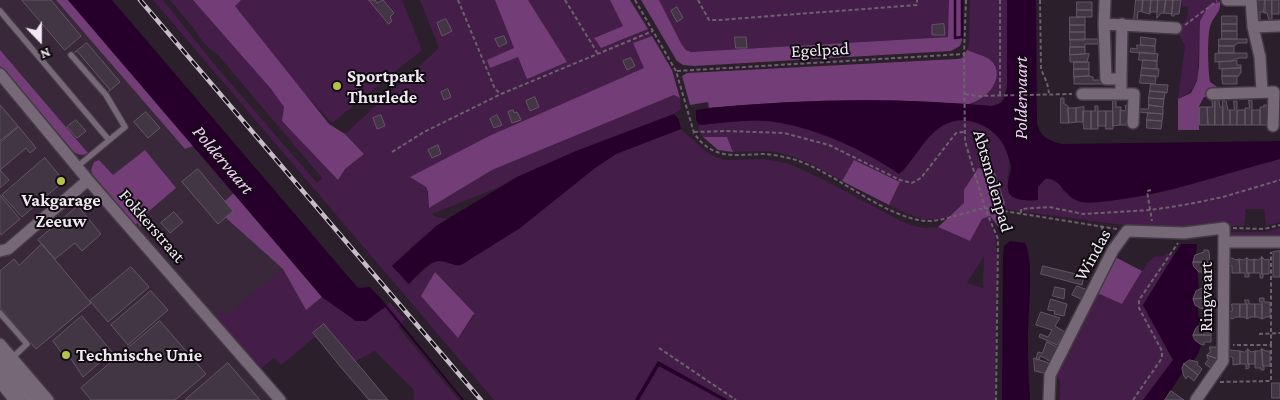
<!DOCTYPE html>
<style>
body{margin:0}
#map{position:relative;width:1280px;height:400px;overflow:hidden;background:#2b1f2c;font-family:"Crimson Pro",serif}
canvas{display:block}
.north{position:absolute;left:15px;top:15px;width:50px;height:50px;-webkit-text-stroke:4px #100b11;paint-order:stroke;rotate:158deg;font-size:14px;font-weight:700;line-height:20px;text-align:center;color:#f1e9f1}
.north::after{content:'';display:block;margin:auto;width:18px;height:22px;background:#f1e9f1;clip-path:polygon(50% 0,100% 100%,50% 72%,0 100%)}
</style>
<div id="map">
<canvas width="1280" height="400"></canvas>
<div class="north">N</div>
</div>
<script>
const ctx = document.querySelector('canvas').getContext('2d');
ctx.lineJoin = 'round';
function fillPath(path, color) { ctx.fillStyle = color; ctx.fill(path, 'evenodd'); }
function trace(path, color, width, dash) { ctx.strokeStyle = color; ctx.lineWidth = width; ctx.lineCap = dash ? 'butt' : 'round'; ctx.setLineDash(dash || []); ctx.stroke(path); }
function write(font, color, halo, rows, align = 'center') {
  ctx.font = font + ' "Crimson Pro",serif'; ctx.lineWidth = 4; ctx.setLineDash([]); ctx.textBaseline = 'middle'; ctx.strokeStyle = halo; ctx.fillStyle = color; for (const [text, x, y, turn = 0] of rows) {
    ctx.save(); ctx.translate(x, y); ctx.rotate((+turn || 0) * Math.PI / 180); ctx.textAlign = isNaN(turn) ? turn : align; if (halo) ctx.strokeText(text, 0, 0); ctx.fillText(text, 0, 0); ctx.restore();
  }
}
fillPath(new Path2D(`
 M0,0H81L302,260L225,326L289,400H0Z`), '#382839');
fillPath(new Path2D(`
 M153,0H163L215,65L317,183L322,178L218,55L204,44L195,30L170,0H193L271,89L284,107L345,169L364,154L345,134L439,48L420,0H610L624,26L594,37L615,43L648,29L652,36L633,43L645,68L489,136L411,177C430,190 426,184 429,208L492,170L674,95L680,98L681,109L674,114L576,151L517,177L499,187L432,214L436,217L447,219L416,243L392,266L408,284L433,262L439,261L461,265L520,228L595,168L616,154L681,129L704,150L715,157L725,160L763,159L787,163L820,178L903,222L914,226L926,228L938,227L969,241L982,218L990,215L995,235L997,257L995,400H728L658,361L635,400H494ZM984,256L983,288L967,283ZM434,272L475,314L458,337Z
 M216,0H402L422,50L332,123Z
 M659,0H949V37L691,52L686,50L682,45Z
 M970,0H1007V87L1000,104L992,106L971,105L988,94L995,84L979,54L967,50L969,45Z
 M1182,0H1220V2L1209,5C1206,18 1200,33 1199,47C1196,71 1205,86 1178,99L1185,46L1179,35L1176,34L1177,27C1187,22 1188,17 1188,7L1182,6Z
 M958,120C989,120 1018,146 1007,178L1038,200V187L1045,179C1056,177 1059,183 1063,191L1096,203L1163,192L1280,159V222L1266,226L1264,209H1246L1244,226H1219L1186,230L1138,227L1004,209L1005,203L964,190V203C959,207 954,213 949,216C929,226 907,214 889,205L900,182L854,160L842,181C822,170 803,158 781,153C765,150 749,152 733,152L727,137H703L698,131L699,125C722,123 745,119 768,121C814,126 861,148 899,173L904,171C919,150 931,126 958,120Z
 M1280,228V238L1229,237L1230,232H1265Z
 M1166,253L1173,256L1143,305L1173,360L1143,400H1060V381L1054,374L1097,293L1122,304L1148,262L1154,257L1164,256Z
 M283,269L306,310L322,297L356,321L383,308L390,302L405,319L398,327L459,400H414V390L375,351L344,367L315,337L281,365L274,358L259,370L217,320V314L222,310L227,315Z
 M659,366L722,400H639Z`), '#441d48');
fillPath(new Path2D(`
 M56,0H68L193,146L185,149Z
 M193,0H241L235,6L329,124L345,134L364,154L345,169L338,180L282,121L284,107L271,89Z
 M495,0H528L567,62L527,79L518,57L490,68L487,60L514,48Z
 M610,0H630L648,29L601,48L594,38L623,26Z
 M641,0H659L682,45L686,50L691,52L948,37L949,0H962V40L960,46L951,51L694,66L683,65L677,61Z
 M1220,2C1222,12 1212,17 1210,27C1207,39 1208,69 1210,82L1217,87H1224L1225,97H1204L1199,106V130H1178V99L1191,93L1197,81L1199,67L1200,21L1209,5Z
 M652,36L672,70L680,98L674,95L492,170L429,208L428,192L426,187L410,177L489,136L644,68L633,43Z
 M0,50L88,153C83,156 78,155 74,152L0,66Z
 M967,50C974,53 982,55 989,59C1004,70 995,90 982,98C977,101 972,103 967,105C881,97 795,100 709,108L708,102L690,105L682,76L687,73L957,59L962,58Z
 M703,137H727L733,152L718,150Z
 M145,150L176,188L142,217L146,222L140,227L137,223L135,225L93,175L91,170L94,162L99,160L113,175Z
 M854,160L900,182L889,205L842,181Z
 M978,168L995,173L1005,203L1000,229L990,216L982,219L970,241L938,227L964,203V190Z
 M234,193L322,297L306,310L283,269L216,209Z
 M1115,257L1142,271L1122,304L1097,293Z
 M435,272L475,314L473,315L458,338L421,296Z`), '#733d77');
fillPath(new Path2D(`
 M68,0H112L358,288L370,287L384,302L464,400H462L385,307L366,321H356L322,297Z
 M1007,0H1036L1037,123C1040,137 1049,141 1063,144L1280,141V159C1221,174 1158,198 1097,202C1092,203 1083,203 1078,201C1063,196 1061,177 1045,179L1038,187V200C1031,201 1013,201 1009,193C1005,184 1011,175 1011,167C1011,164 1009,159 1008,156C1001,127 964,109 939,128C922,140 914,161 899,174C863,149 812,126 768,121C745,119 722,123 699,125L696,120V110L709,108C803,99 898,97 992,106C1004,103 1005,99 1007,87Z
 M674,114L679,120L681,129L616,154L595,168L520,228L461,265C453,266 449,262 441,261C429,260 417,276 409,284L392,266L436,226L517,177L576,151Z
 M1010,241L1025,243C1035,261 1027,323 1028,346C1028,364 1029,382 1030,400H1002L1003,256L1004,246Z
 M1181,244H1197L1196,254L1193,258V264L1197,270L1199,289C1192,294 1191,302 1198,307L1199,326C1191,332 1193,340 1201,345L1199,352L1194,360L1188,361L1183,365L1182,373L1165,400H1143L1173,360L1143,305Z
 M658,361L728,400H722L659,366L639,400H635Z`), '#26002a');
trace(new Path2D(`
 M955,0V38L962,37V0`), '#26002a', 2.5);
const building = new Path2D(`
 M22,0H51L81,36L65,50Z
 M369,0H375L377,3L383,0L394,13L390,17L392,21L389,24Z
 M1136,0H1143L1142,11L1138,12L1137,20H1134Z
 M1143,0H1151L1150,14L1142,12Z
 M1151,0H1158L1157,12H1150Z
 M1158,0H1166L1164,13H1161L1157,18Z
 M1166,0H1173L1172,14L1164,13Z
 M1173,0H1181L1179,14H1175L1174,16H1172Z
 M1257,0H1265V12H1260V21L1257,22Z
 M1265,0H1272V21H1269L1267,13H1264Z
 M1272,0H1279V14H1272Z
 M1077,2H1092V10H1077Z
 M677,7L683,18L677,22L671,11Z
 M1077,10H1092V17H1077Z
 M1222,16H1237V24H1222Z
 M1070,17H1085V25H1070Z
 M446,19L452,31L442,36L437,23Z
 M944,24L945,35H932V25Z
 M1222,24H1237V31H1222Z
 M1070,25H1085V32H1070Z
 M1222,31H1237V39H1222Z
 M1070,32H1085V40H1070Z
 M504,36L507,43L499,47L495,39Z
 M735,37H746L747,48H736Z
 M1141,37L1156,39L1155,46L1141,45Z
 M1089,39H1098V44H1085V47H1070V40Z
 M1219,39H1247V43H1238L1234,46H1219Z
 M87,43L120,82L108,92L110,90L77,51L75,52Z
 M1137,45L1155,46V54L1130,52L1131,48L1137,49Z
 M1219,46H1234V53H1219Z
 M1070,47H1085V54L1070,55Z
 M1140,52L1158,54L1157,61L1139,60Z
 M1219,53H1247V58H1238V59H1234L1233,61L1215,62V54Z
 M1089,54L1087,62H1070V55Z
 M631,58L635,66L627,70L623,61Z
 M1143,60L1157,61V69L1142,68Z
 M1237,61V65H1241V68L1219,69V62Z
 M1074,62H1089V69H1074Z
 M1142,68L1159,69L1158,77L1141,75Z
 M1241,68V73L1239,74V76H1222V69Z
 M1074,69H1089V76L1074,77Z
 M1141,75L1156,76L1155,84L1140,83Z
 M1089,76L1093,77V80H1102L1103,84H1074V77Z
 M1222,76H1237V84H1223Z
 M1151,84L1168,85L1167,93L1150,91Z
 M448,89L451,97L444,100L441,92Z
 M1150,91L1165,92L1164,99L1149,98Z
 M535,97L539,107L530,111L526,101Z
 M1212,97H1215V125H1208L1207,107H1212Z
 M1215,97H1218L1220,107H1223V125H1215Z
 M1061,98H1064V103H1063L1068,106L1069,123H1061Z
 M1149,98L1164,99L1163,107L1149,105Z
 M1223,100L1226,101L1228,110H1230V125H1223Z
 M1249,100L1252,101V125H1245V108H1249Z
 M1113,101H1116V107H1121L1120,125L1113,126Z
 M1234,101H1237V125H1230V110H1234Z
 M0,105L18,126L0,141Z
 M1128,105V125H1120V110L1125,111L1126,109L1125,106Z
 M1149,105L1163,107V114L1138,112L1139,109H1148Z
 M1264,105H1267L1268,125H1260V107H1264Z
 M1095,106H1098V129H1091V111H1095Z
 M1084,107L1083,122H1076V108Z
 M1200,107H1207L1208,125H1200Z
 M1068,108H1076V122L1069,123Z
 M513,110L514,113L517,112L521,120L512,123L508,112Z
 M1238,110H1245V125H1237Z
 M1252,110H1260V125H1252Z
 M1083,111H1091V129H1084Z
 M1098,111H1106V126H1098Z
 M1106,111H1113V129H1106Z
 M146,112L160,128L148,138L134,122Z
 M1148,113L1163,114L1162,121L1147,120Z
 M381,115L385,126L377,129L373,118Z
 M497,115L502,125L494,128L490,119Z
 M76,120L86,131L77,138L67,127Z
 M1147,120L1162,121L1161,129L1147,128Z
 M19,127L36,148L30,153L26,148L0,170L9,180L0,188V143Z
 M438,145L441,154L432,158L428,150Z
 M45,158L64,181L22,217L2,195Z
 M198,169L233,211L218,224L182,182Z
 M0,195L20,219L1,235L0,233Z
 M78,206L101,234L82,251L75,243L55,259L38,240Z
 M174,212L183,222L170,233L161,223Z
 M42,244L91,303L36,349L0,307V271L14,259L19,265Z
 M1204,250H1208L1209,252L1210,262H1193L1195,255L1204,252Z
 M1280,251V277H1273V252Z
 M1262,257L1265,260L1269,259V274H1262Z
 M1262,257V274H1263V278H1260V273H1254V259L1258,260Z
 M1232,258L1236,260L1239,259L1240,273H1232V266L1229,265V259Z
 M1247,258V273H1249V277H1245V273H1240L1239,259L1243,260Z
 M1247,258L1250,260L1254,259V273H1247Z
 M1193,262H1210V269L1203,270V272H1199L1194,267Z
 M1043,266L1084,276L1082,285L1041,274Z
 M131,267L149,287L108,322L90,301Z
 M1077,286L1088,290L1083,300L1072,295Z
 M1055,287L1065,289L1064,299L1053,296Z
 M1203,288V291H1210L1211,298L1193,299L1196,291Z
 M151,291L168,310L128,345L111,325Z
 M1203,298H1211V306H1203V309L1200,308L1195,305L1193,299Z
 M1260,298H1264V302H1270V317H1266L1262,319V302H1260Z
 M1051,299L1067,304L1064,316L1054,314L1055,311L1048,310Z
 M1245,300H1249V304H1255V317H1251L1247,319V304H1246Z
 M1232,304H1240V317H1236L1232,319L1229,317V312L1232,311Z
 M1240,304H1247V319L1244,317H1240Z
 M1255,304H1262V319L1258,317H1255Z
 M1041,312L1060,318L1055,326L1065,332L1057,345L1039,337L1040,334L1048,337L1052,330L1036,325Z
 M82,316L112,352L83,377L71,359H66L53,341Z
 M160,321L206,374L175,400H91L81,388Z
 M1203,323H1211V335H1193L1196,328Z
 M324,324L388,400H369L339,365L313,333Z
 M1193,335H1211V342H1204V345L1200,344L1195,340Z
 M1047,342L1059,348L1053,361L1047,360V359L1040,356L1039,360L1036,359L1038,352L1042,353Z
 M1210,347H1219L1218,359L1207,355L1210,352Z
 M1248,349L1251,352L1255,351V364H1248Z
 M1248,349V364H1249V368L1246,369V364H1240V351L1244,352Z
 M1262,349L1266,351H1270V366H1263Z
 M1262,349L1263,366H1264V370H1261V368H1255V351H1259Z
 M1230,350L1240,351V364L1233,365V358L1229,355Z
 M1207,355L1218,359L1212,369L1205,364L1208,360Z
 M1034,358L1052,364L1047,374L1035,371Z
 M1190,360L1198,362L1197,364L1202,369L1198,375L1184,364Z
 M228,363L260,400H185Z
 M1184,364L1198,375L1194,381L1188,376L1186,379L1184,376L1182,369Z
 M1272,383H1280V398H1272Z
 M1171,391L1184,400H1165Z`);
fillPath(building, '#433644');
trace(building, '#645664', 1);
const lane = new Path2D(`
 M0,11L109,140
 M71,55L106,95L125,127L78,166
 M0,313L27,344L12,358`);
const street = new Path2D(`
 M1105,0L1104,24L1106,79H1121V93
 M1227,0H1246
 M1251,0L1253,27
 M1104,24L1176,28
 M0,74L88,180L280,400
 M1121,79L1122,24
 M1262,92L1260,57L1253,27L1280,26
 M1082,94H1134L1133,123
 M1212,94L1274,92L1273,126
 M0,251L8,249L88,180
 M0,344L48,400
 M1049,399L1050,375L1113,250L1127,231L1184,233L1224,228V242
 M1196,400L1223,361L1224,242H1280`);
const secondary = new Path2D(`
 M0,360L35,400
 M0,379L17,400`);
trace(lane, '#443a45', 8);
trace(street, '#443a45', 14);
trace(secondary, '#443a45', 18);
trace(new Path2D(`
 M458,0L495,89L501,94
 M565,0L598,54
 M635,0L676,71L694,133C712,160 735,155 762,154C773,154 785,157 796,160C838,174 883,217 926,221C943,222 967,211 985,208L1117,229
 M698,0L709,20H718L917,5V0
 M966,0L964,54L965,141L985,208L998,239L996,400
 M1040,0L1041,69L1047,83L1049,93
 M1185,25L1217,1
 M677,71L964,54
 M965,94L977,96L1072,94
 M1000,95V0
 M694,132L726,131L784,133L829,145L900,180L912,183L921,178L956,133L964,132
 M392,152L424,132L501,94L653,31
 M1151,190L1147,191L1152,221
 M1021,213V209L1049,207L1083,214L1150,210L1184,205L1223,197L1280,180
 M1101,226L1108,240
 M1233,228L1264,229L1280,225
 M1259,334L1280,333
 M1271,345V252
 M659,348L736,400
 M1220,382L1271,381V345H1233
 M1133,400L1162,358V351L1139,308V300L1178,243`), '#6c616c', 2, [4, 2.5]);
trace(lane, '#776877', 5.5);
trace(street, '#776877', 11);
trace(secondary, '#776877', 15);
const rail = new Path2D(`
 M140,0L481,400`);
trace(rail, '#c6bdc7', 4.5);
trace(rail, '#100b11', 2.5, [8]);
for (const [x, y, r, color] of [
 [337,86,5,"#b5c249"],
 [61,181,5,"#b5c249"],
 [66,355,5,"#b5c249"]
]) { const dot = new Path2D(); dot.arc(x, y, r, 0, 2 * Math.PI); ctx.fillStyle = color; ctx.fill(dot); trace(dot, '#100b11', 2); }
write('18px', '#f1e9f1', '#100b11', [
 ["Egelpad",820,50,-3],
 ["Abtsmolenpad",993,181,74],
 ["Fokkerstraat",152,226,49],
 ["Windas",1093,255,-61],
 ["Ringvaart",1206,297,-90]
]);
write('bold 18px', '#f1e9f1', '#100b11', [
 ["Sportpark",347,76],
 ["Thurlede",347,97],
 ["Vakgarage",61,200,"center"],
 ["Zeeuw",61,221,"center"],
 ["Technische Unie",76,355]
], 'left');
write('italic 19px', '#fccdff', '#100b11', [
 ["Poldervaart",1021,98,-90],
 ["Poldervaart",223,160,50]
]);
</script>
